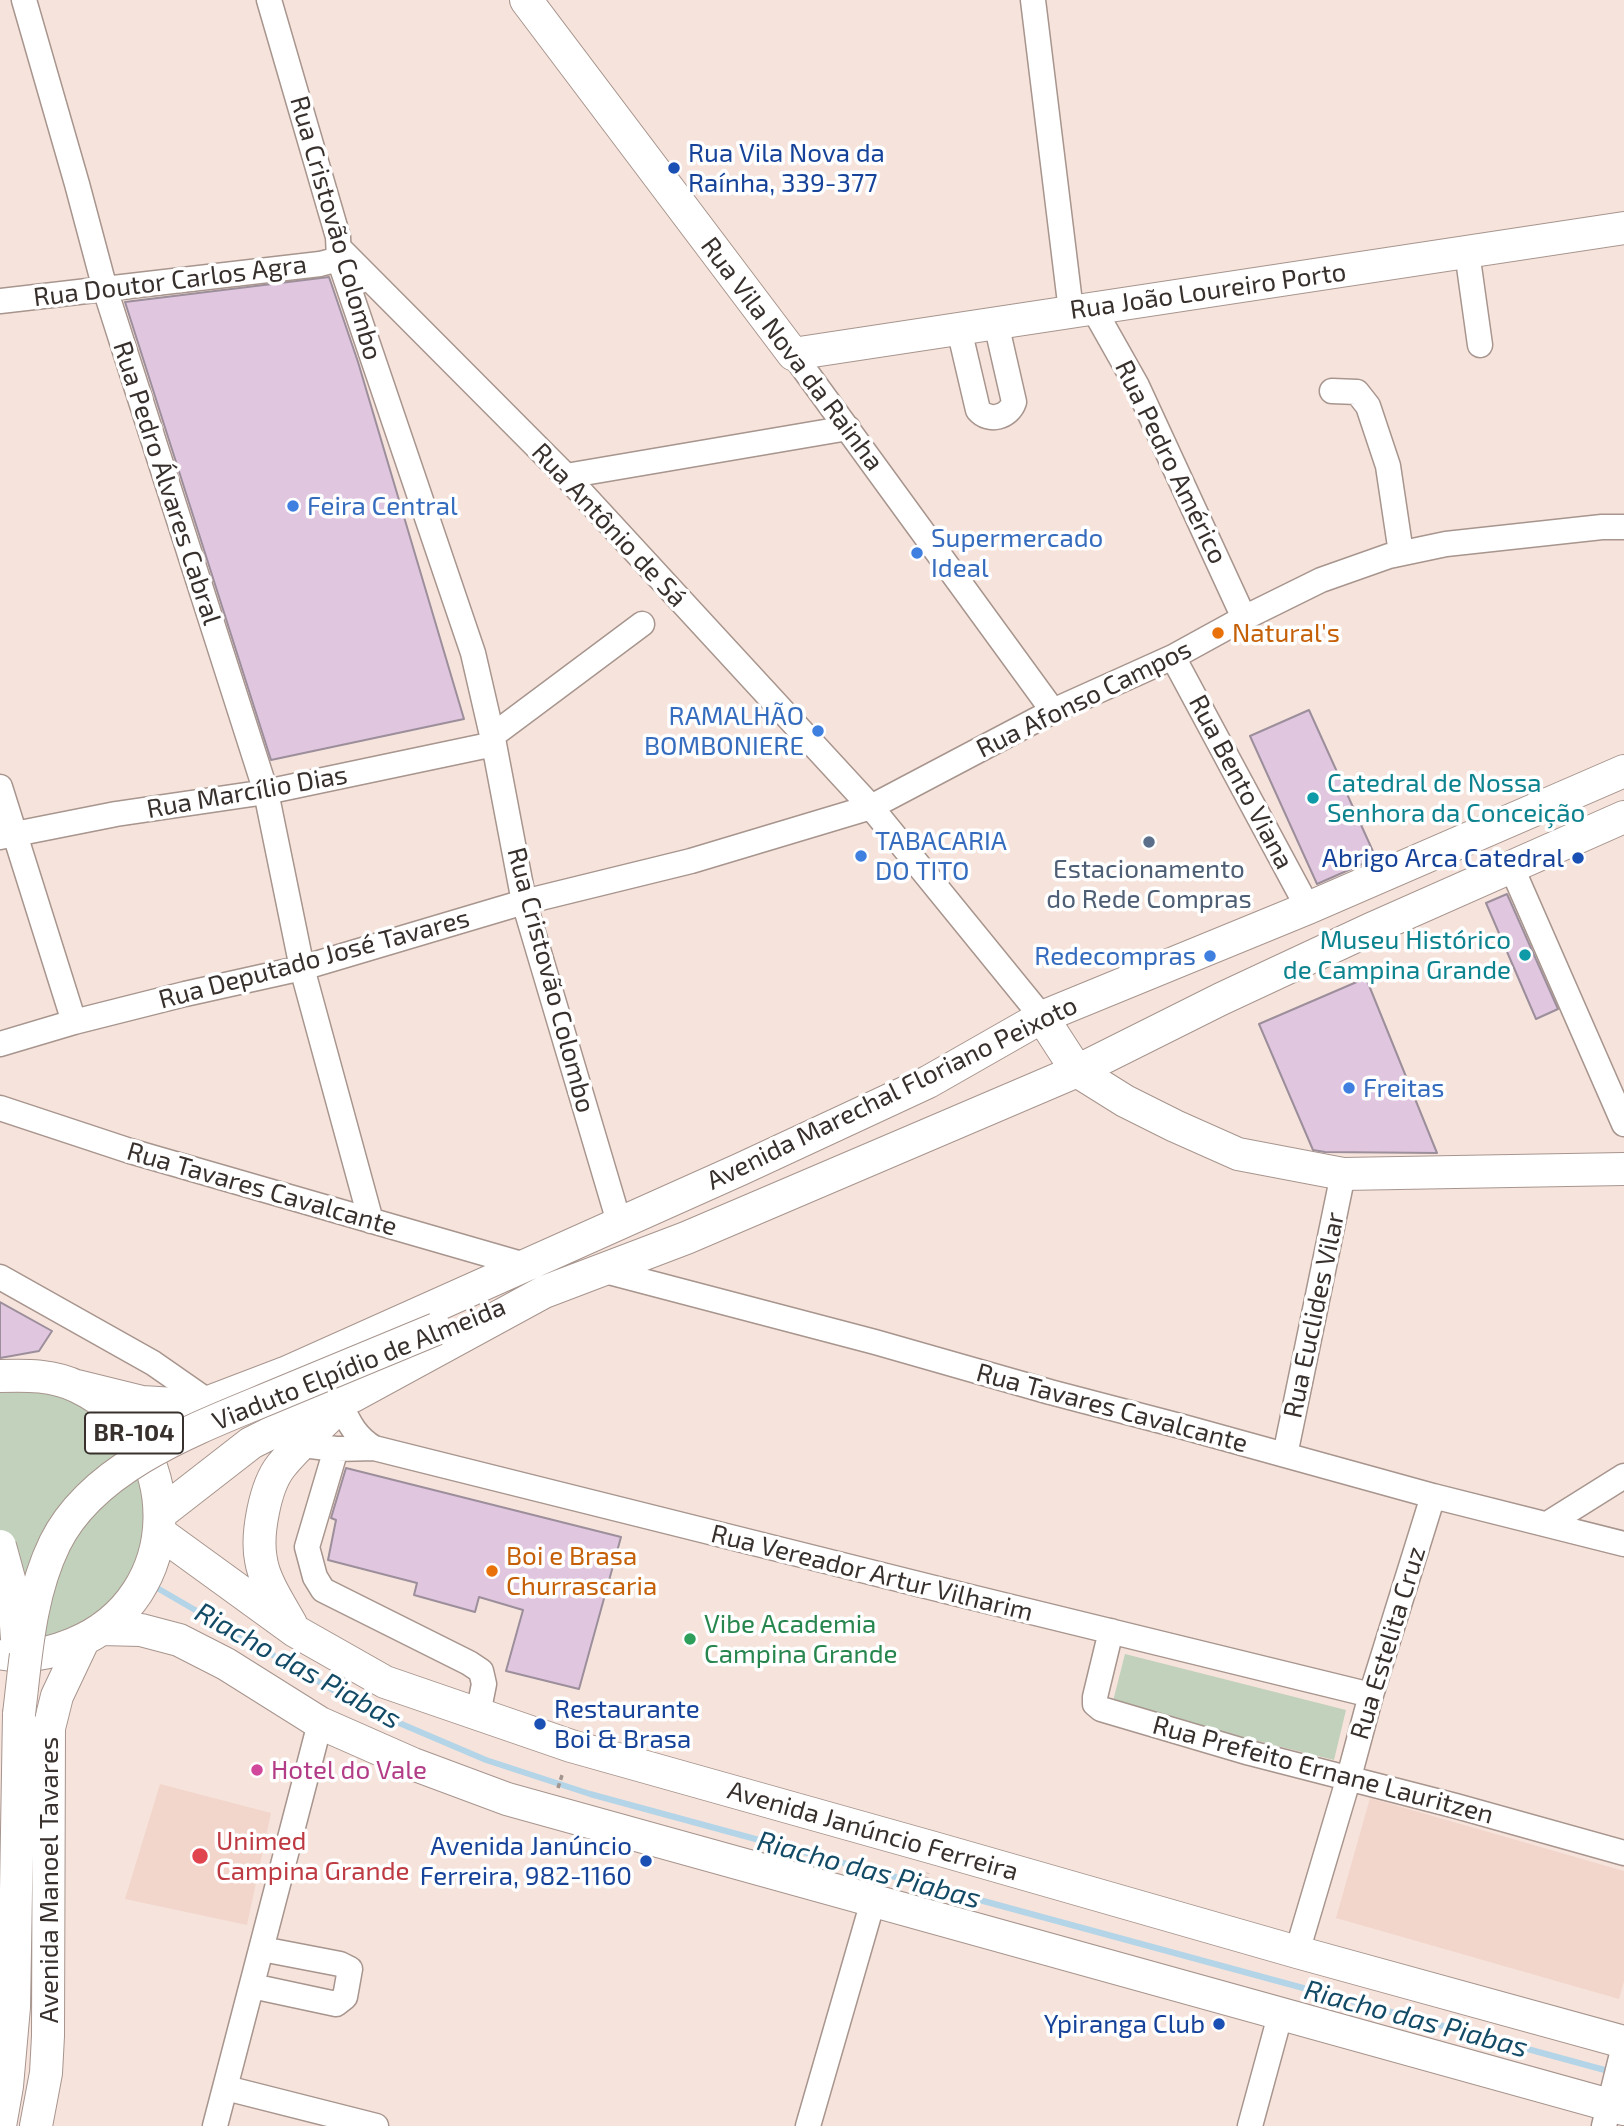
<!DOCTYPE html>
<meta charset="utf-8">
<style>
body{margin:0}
canvas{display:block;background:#f6e3db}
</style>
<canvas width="1624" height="2126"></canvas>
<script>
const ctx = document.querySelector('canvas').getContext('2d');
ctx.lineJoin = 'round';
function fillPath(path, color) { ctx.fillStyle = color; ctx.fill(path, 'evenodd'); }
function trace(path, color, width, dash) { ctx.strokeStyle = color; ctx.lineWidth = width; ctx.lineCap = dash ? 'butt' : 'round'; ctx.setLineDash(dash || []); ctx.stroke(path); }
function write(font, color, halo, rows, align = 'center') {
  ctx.font = font + ' "Exo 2",sans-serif'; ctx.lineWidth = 7; ctx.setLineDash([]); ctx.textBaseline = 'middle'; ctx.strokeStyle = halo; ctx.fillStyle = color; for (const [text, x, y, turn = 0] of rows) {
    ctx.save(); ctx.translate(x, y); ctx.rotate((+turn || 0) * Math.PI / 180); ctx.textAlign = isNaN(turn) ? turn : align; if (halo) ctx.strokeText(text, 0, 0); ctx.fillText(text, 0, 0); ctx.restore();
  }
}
fillPath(new Path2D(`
 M160,1784L271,1813L247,1925L125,1899Z
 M1370,1798L1624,1871V1981L1619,1999L1336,1918Z`), '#f2d6cc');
fillPath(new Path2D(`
 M14,1384L98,1407L148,1478L142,1561L113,1603L69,1630L44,1637L19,1639L0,1636V1386Z
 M1125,1654L1346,1710L1334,1760L1112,1705Z`), '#c1d1bb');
trace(new Path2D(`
 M152,1585L364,1708L486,1760L590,1794L1612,2072`), '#b4d4e8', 6);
const building = new Path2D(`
 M329,277L358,362L464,719L271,760L125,302Z
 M1309,710L1376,858L1317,884L1250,736Z
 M1507,894L1558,1009L1536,1019L1486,903Z
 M1366,978L1437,1153L1325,1152L1313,1150L1259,1024Z
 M0,1302L52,1331L39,1351L0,1358Z
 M346,1468L621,1537L579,1689L506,1671L523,1610L479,1597L475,1612L414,1595L417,1583L328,1560L336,1520L331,1518Z`);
fillPath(building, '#e0c6df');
trace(building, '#9c8f9b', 2);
const minor = new Path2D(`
 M24,0L77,184L105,289L266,792L302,968L371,1221
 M269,0L338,237L339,259L473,653L494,744L524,902L619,1222
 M1033,0L1071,311
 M340,249L566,476L871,807L1042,1017
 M1467,252L1480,345
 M0,301L320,264L339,259
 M1093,308L1137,386L1244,618
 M959,329L978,410C989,423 1009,417 1014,402L996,323
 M793,354L1053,711
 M1332,391L1357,392L1368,406L1388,466L1401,553
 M566,476L848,428
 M1173,657L1308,908
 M492,736L642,624
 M0,787L74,1022
 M0,837L116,814L266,792L494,744
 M1511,866L1624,1124
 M0,1044L74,1022L185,994L302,968L524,902L691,861L871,807L1053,711L1173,657L1244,618L1321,580L1389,556L1446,544L1602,527H1624
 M0,1108L130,1151L525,1265
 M601,1270L875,1342L1050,1392L1180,1426L1433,1496L1624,1544
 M0,1277L153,1363L209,1402
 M341,1404C348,1423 357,1438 374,1448
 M302,1445L336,1449L374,1448L946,1591L1371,1695
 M336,1449L307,1547L315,1577L323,1590L469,1663L481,1671L484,1684L478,1714
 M1285,1455L1343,1174
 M1549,1523L1624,1476
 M1111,1631L1095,1697V1704L1101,1709L1250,1753L1456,1806L1624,1853
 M1297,1952L1349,1777L1371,1695L1433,1496
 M252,1986L336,2004L345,1997L350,1969L340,1964L262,1949
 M226,2088L376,2126
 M215,2126L320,1723
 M808,2126L873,1901
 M1250,2126L1281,2012
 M1604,2126L1624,2046`);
const major = new Path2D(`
 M526,0L793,354L1624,228
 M1042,1017L1077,1071L1125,1101L1175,1126L1238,1154L1343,1174L1624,1169
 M0,1376C27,1375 54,1375 78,1387C188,1440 187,1598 73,1644C49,1654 25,1659 0,1653
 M77,1386L142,1402L175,1404L209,1402L285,1373L741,1169L928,1082L1042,1017L1308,908L1624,771
 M161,1513L251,1443L311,1413L353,1396L544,1292L686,1238L1077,1071L1221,999L1371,929L1624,817
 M160,1533L295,1631L385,1682L571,1746L934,1848L1297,1952L1624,2042
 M291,1624C281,1606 264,1581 261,1560C256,1535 265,1486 281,1466C297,1446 317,1429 335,1411
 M101,1629L141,1630L179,1640L226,1664L320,1723L413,1764L507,1799L1624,2109
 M0,2126L7,2086L14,2007L19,1714
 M36,2126L46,2073L48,2036L49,1728L57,1696L84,1639`);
trace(minor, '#a7958e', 27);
trace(major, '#a7958e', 34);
trace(new Path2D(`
 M558,1788L563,1772
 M924,1890L928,1873`), '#a2948e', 3.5, [5, 3.5]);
trace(minor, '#fff', 24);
trace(major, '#fff', 32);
const majorBridge = new Path2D(`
 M0,1546L14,1597L17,1639
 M19,1714C26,1657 29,1596 55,1543C95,1462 206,1425 284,1392C335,1371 386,1350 436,1329`);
trace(majorBridge, '#a7958e', 34, []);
trace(majorBridge, '#fff', 32);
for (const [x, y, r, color] of [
 [674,168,7,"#1a4fb4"],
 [293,506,7,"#3f7fe0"],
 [917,553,7,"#3f7fe0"],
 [1218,633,7,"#e8710a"],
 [818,731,7,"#3f7fe0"],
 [1313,798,7,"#0f9aa8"],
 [1149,842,7,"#5c6f8a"],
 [861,856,7,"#3f7fe0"],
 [1578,858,7,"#1a4fb4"],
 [1525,955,7,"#0f9aa8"],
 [1210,956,7,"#3f7fe0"],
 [1349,1088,7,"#3f7fe0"],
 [492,1571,7,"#e8710a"],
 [690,1639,7,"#2e9e5b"],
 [540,1724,7,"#1a4fb4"],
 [257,1770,7,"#d1479c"],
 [200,1856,9,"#e0444e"],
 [646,1861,7,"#1a4fb4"],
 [1219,2024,7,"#1a4fb4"]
]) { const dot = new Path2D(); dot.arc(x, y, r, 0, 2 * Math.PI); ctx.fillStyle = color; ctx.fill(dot); trace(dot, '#fff', 2.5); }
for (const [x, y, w] of [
 [134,1433,98]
]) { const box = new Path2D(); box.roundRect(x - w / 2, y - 20.5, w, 41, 5); ctx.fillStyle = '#fff'; ctx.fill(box); trace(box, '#37302d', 2); }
write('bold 24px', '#37302d', null, [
 ["BR-104",134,1433]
]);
write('26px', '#164399', '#fff', [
 ["Rua Vila Nova da",688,153,"left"],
 ["Raínha, 339-377",688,183,"left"],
 ["Abrigo Arca Catedral",1564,858],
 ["Restaurante",554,1709,"left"],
 ["Boi & Brasa",554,1739,"left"],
 ["Avenida Janúncio",632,1846],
 ["Ferreira, 982-1160",632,1876],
 ["Ypiranga Club",1205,2024]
], 'right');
write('26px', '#37302d', '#fff', [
 ["Rua Cristovão Colombo",336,228,74],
 ["Rua Doutor Carlos Agra",170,281,-7],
 ["Rua João Loureiro Porto",1208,291,-8],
 ["Rua Vila Nova da Rainha",792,354,53],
 ["Rua Pedro Américo",1171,462,64],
 ["Rua Pedro Álvares Cabral",167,483,72],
 ["Rua Antônio de Sá",609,525,47],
 ["Rua Afonso Campos",1084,699,-26],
 ["Rua Bento Viana",1241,782,62],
 ["Rua Marcílio Dias",247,792,-10],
 ["Rua Deputado José Tavares",314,959,-15],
 ["Rua Cristovão Colombo",551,980,75],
 ["Avenida Marechal Floriano Peixoto",892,1093,-26],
 ["Rua Tavares Cavalcante",262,1189,16],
 ["Rua Euclides Vilar",1314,1315,-78],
 ["Viaduto Elpídio de Almeida",359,1364,-22],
 ["Rua Tavares Cavalcante",1112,1408,15],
 ["Rua Vereador Artur Vilharim",872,1573,14],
 ["Rua Estelita Cruz",1388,1643,-73],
 ["Rua Prefeito Ernane Lauritzen",1323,1770,15],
 ["Avenida Janúncio Ferreira",873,1831,16],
 ["Avenida Manoel Tavares",49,1880,-90]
]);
write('26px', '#366cbe', '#fff', [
 ["Feira Central",307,506],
 ["Supermercado",931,538],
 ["Ideal",931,568],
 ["RAMALHÃO",804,716,"right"],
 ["BOMBONIERE",804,746,"right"],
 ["TABACARIA",875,841],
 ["DO TITO",875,871],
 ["Redecompras",1196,956,"right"],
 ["Freitas",1363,1088]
], 'left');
write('26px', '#c56008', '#fff', [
 ["Natural's",1232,633],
 ["Boi e Brasa",506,1556],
 ["Churrascaria",506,1586]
], 'left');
write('26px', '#0d838f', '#fff', [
 ["Catedral de Nossa",1327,783],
 ["Senhora da Conceição",1327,813],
 ["Museu Histórico",1511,940,"right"],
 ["de Campina Grande",1511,970,"right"]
], 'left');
write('26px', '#4e5e75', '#fff', [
 ["Estacionamento",1149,869],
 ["do Rede Compras",1149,899]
]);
write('26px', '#27864d', '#fff', [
 ["Vibe Academia",704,1624],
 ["Campina Grande",704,1654]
], 'left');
write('26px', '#b23c85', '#fff', [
 ["Hotel do Vale",271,1770]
], 'left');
write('26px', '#be3a42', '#fff', [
 ["Unimed",216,1841],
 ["Campina Grande",216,1871]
], 'left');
write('italic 28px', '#134b67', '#fff', [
 ["Riacho das Piabas",298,1666,29],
 ["Riacho das Piabas",869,1870,15],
 ["Riacho das Piabas",1416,2019,15]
]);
</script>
